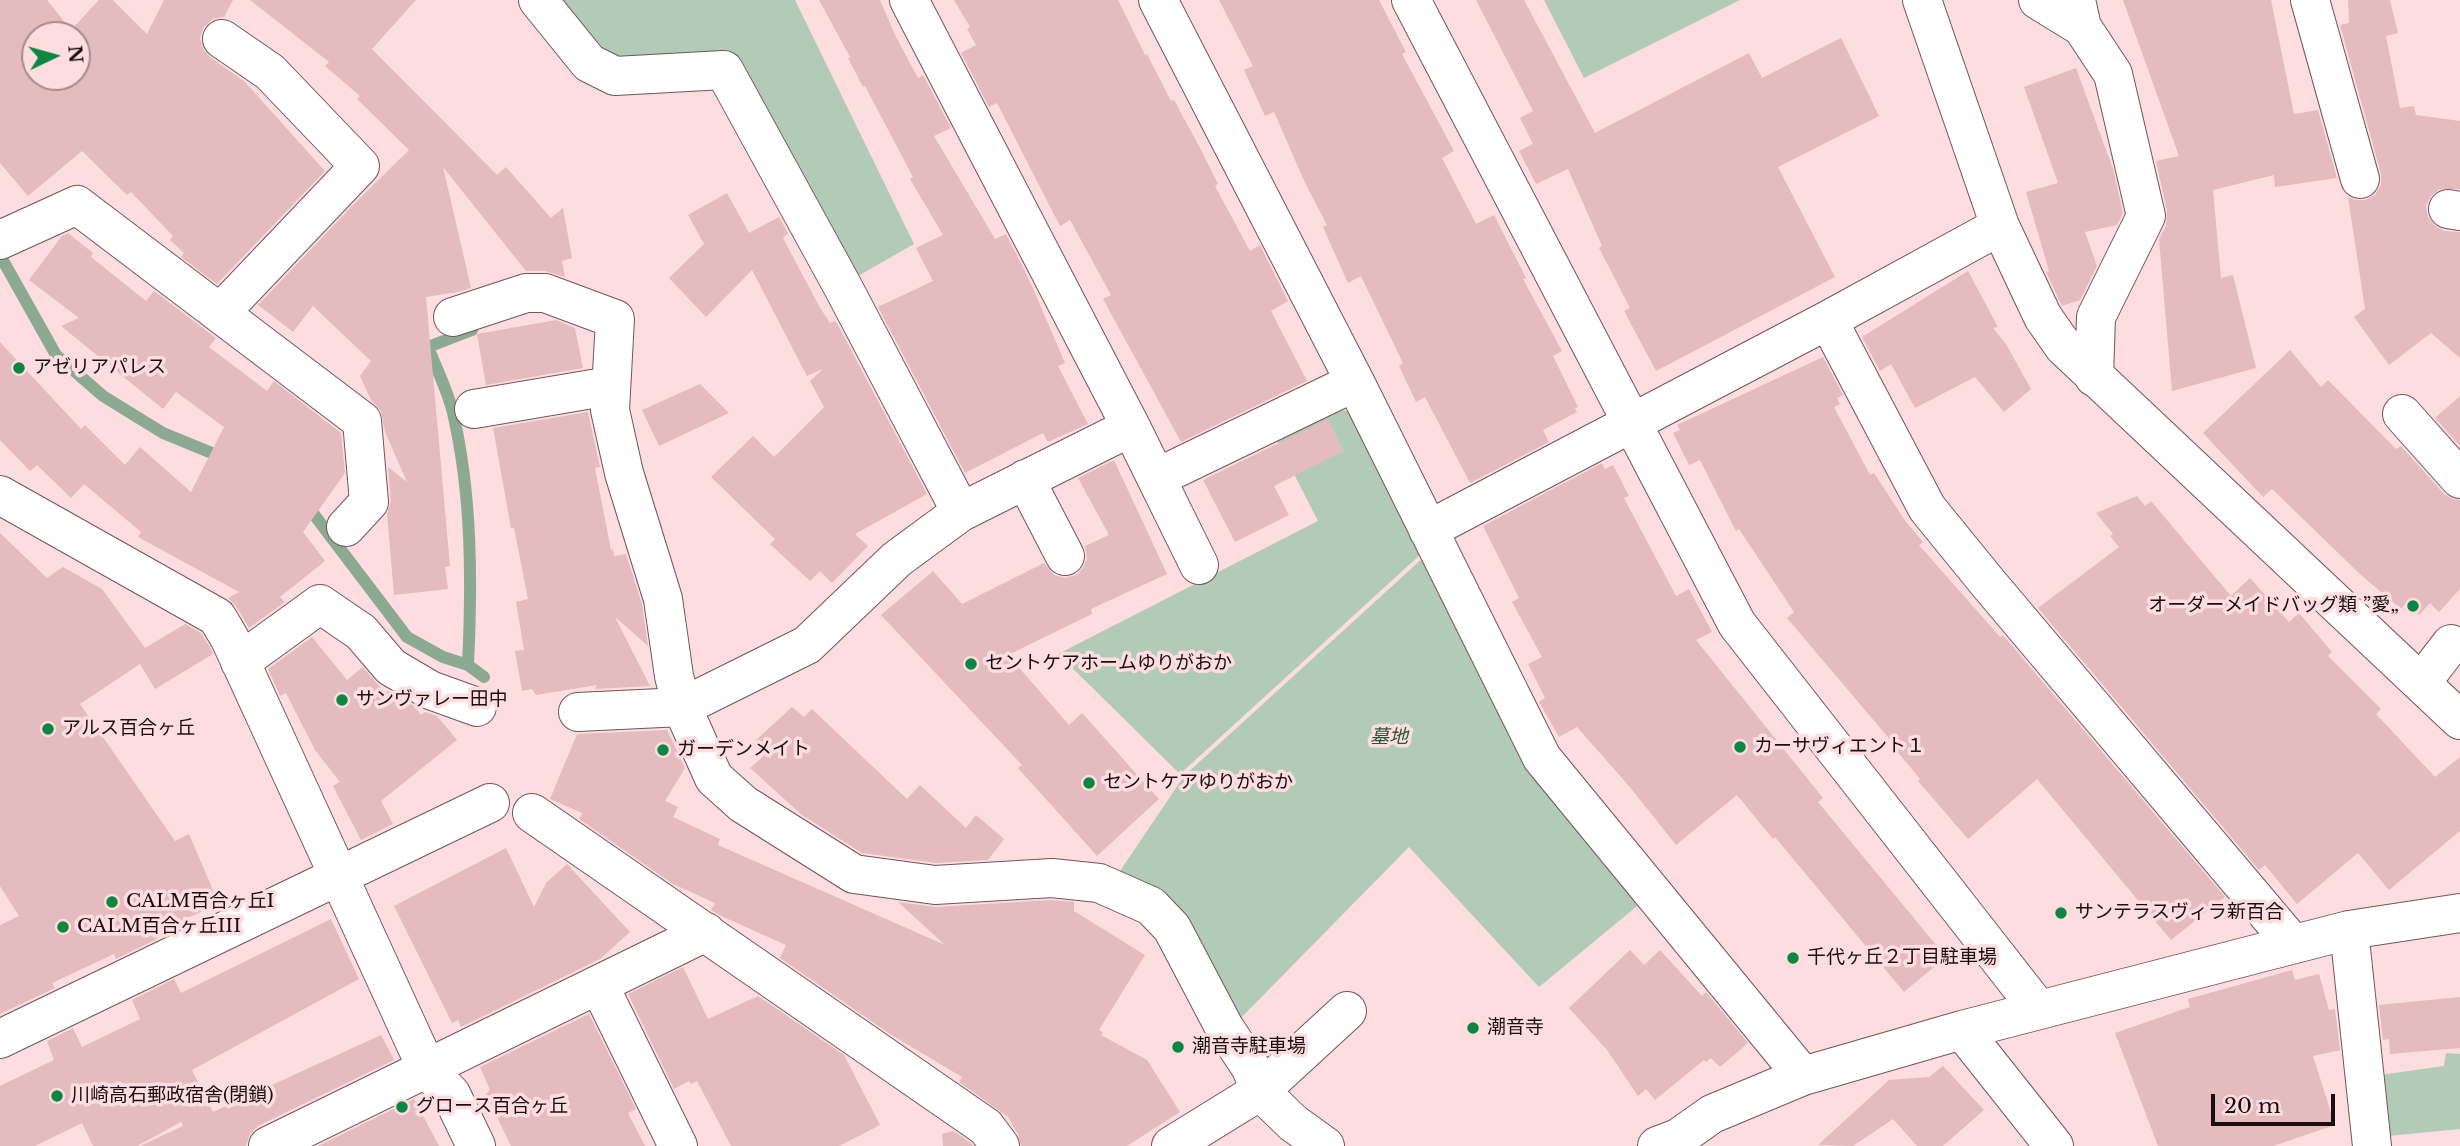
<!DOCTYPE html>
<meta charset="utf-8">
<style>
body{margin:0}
#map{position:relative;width:2460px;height:1146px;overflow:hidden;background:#fddde0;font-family:"Libre Baskerville",serif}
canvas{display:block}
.north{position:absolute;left:21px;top:21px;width:70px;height:70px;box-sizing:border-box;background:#fddde0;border:2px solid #a28b8d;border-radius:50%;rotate:85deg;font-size:19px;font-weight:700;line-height:28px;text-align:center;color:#1a0f10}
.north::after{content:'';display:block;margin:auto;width:24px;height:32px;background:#0c8741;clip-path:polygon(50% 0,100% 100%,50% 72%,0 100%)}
.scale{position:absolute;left:2211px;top:1094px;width:124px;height:32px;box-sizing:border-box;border:4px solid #1a0f10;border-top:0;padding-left:9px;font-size:21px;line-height:24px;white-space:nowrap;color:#1a0f10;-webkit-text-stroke:5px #fddde0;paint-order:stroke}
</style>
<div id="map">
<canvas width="2460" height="1146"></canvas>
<div class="north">N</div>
<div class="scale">20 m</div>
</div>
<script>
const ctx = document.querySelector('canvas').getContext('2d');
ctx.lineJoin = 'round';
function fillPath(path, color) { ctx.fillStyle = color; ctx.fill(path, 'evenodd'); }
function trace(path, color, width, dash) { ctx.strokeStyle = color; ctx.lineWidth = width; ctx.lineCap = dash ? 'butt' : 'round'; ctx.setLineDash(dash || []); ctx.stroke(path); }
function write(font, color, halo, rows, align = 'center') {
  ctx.font = font + ' "Libre Baskerville","Noto Sans JP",serif'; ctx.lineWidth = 7; ctx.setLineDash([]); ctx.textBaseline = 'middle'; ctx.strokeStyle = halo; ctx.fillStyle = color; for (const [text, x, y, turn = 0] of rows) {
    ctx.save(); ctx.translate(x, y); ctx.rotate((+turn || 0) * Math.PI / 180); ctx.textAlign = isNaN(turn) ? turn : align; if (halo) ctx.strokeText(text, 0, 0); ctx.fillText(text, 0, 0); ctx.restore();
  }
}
fillPath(new Path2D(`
 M556,0H795L914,244L858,276L744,71L620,62L599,50Z
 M1544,0H1740L1584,78Z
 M1332,408L1352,412L1422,553L1180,774L1058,654L1318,521L1275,437Z
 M1424,557L1642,902L1539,987L1409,847L1231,1028L1114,880L1184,776Z
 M2446,1053L2460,1054V1129L2388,1136L2380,1075L2444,1066Z`), '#b1cbb6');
trace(new Path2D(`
 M1,257L56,355L103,396L163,433L224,458
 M306,504L407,637L443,657L468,665L484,677
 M468,665C472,581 472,495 453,413C448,391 436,368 428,347L472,330`), '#8caa92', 12);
fillPath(new Path2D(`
 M0,0H47L71,30L99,0H113L147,34L164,0H233L224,17L213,19L204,27L200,38L203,49L210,57L245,82L325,171L217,284L181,257L184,253L170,240L173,236L131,192L127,195L82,151L28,196L0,163ZM35,35H77V77H35Z
 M250,0H416L372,49L497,175L506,167L551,218L563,208L572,258L562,261L565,277L545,271H526L443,167L471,288L458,292L426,297L450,566L445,567L448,589L394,595L387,514L391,501L388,467L407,482L385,432L381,411L371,400L360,376L371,361L313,306L293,332L258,305L355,203L409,150L357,99L360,96L325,66L329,62Z
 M819,0H880L896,37L918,78L923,75L951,128L934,136L995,239L1006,234L1028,277L1065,363L1058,366L1088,424L1048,442L1043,433L965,473L878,307L933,281L916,248L943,235L910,179L913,177L865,86L863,87L848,58L850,57Z
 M954,0H1118L1145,55L1147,54L1171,101L1174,100L1200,148L1218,184L1215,186L1250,251L1260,245L1288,301L1271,311L1307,381L1181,442L1103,299L1111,295L1070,220L1060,226L997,103L989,107L961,53L976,45L967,29L970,27Z
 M1219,0H1379L1406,52L1402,54L1454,151L1442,158L1476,224L1494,215L1526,278L1523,279L1562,351L1553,356L1578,407L1575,408L1577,412L1543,430L1549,442L1470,483L1425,397L1416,402L1399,366L1403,363L1361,276L1348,283L1323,227L1327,225L1306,185L1274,112L1265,116L1244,70L1253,66Z
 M1476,0H1524L1595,133L1749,53L1762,78L1841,38L1879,116L1778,167L1835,277L1656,371L1624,311L1630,308L1599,248L1602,246L1568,169L1536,184L1519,151L1533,144L1520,118L1533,111Z
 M2123,0H2271L2294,114L2318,110L2337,178L2275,187L2274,175L2213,190L2221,278L2233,275L2256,368L2172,391L2159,239L2166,226L2167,211L2156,161L2179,156Z
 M2348,0H2390L2398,33L2386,36L2400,108L2414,106L2416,115L2460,121V189H2440L2431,196L2426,206L2428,217L2435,226L2444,231L2460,232V358L2431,333L2389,365L2354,317L2365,309L2348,197L2355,200H2365L2375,195L2381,185V174L2340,25L2349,23Z
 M2076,68L2113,169L2123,213L2117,225L2085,232L2097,266L2080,300L2062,306L2046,272L2049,271L2026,192L2058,183L2024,87Z
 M727,193L749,233L779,217L788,233L783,238L819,306L830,323L835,321L839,327L927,494L855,534L868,546L832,583L820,571L810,581L770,544L775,539L711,477L753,436L774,457L824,407L810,381L823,369L807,376L752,270L706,317L669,278L704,244L688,215Z
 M68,233L93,253L91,257L146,301L154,291L216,338L209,347L267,391L274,381L341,433L345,473L303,532L325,561L280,597L285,602L249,628L236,606L228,598L239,592L138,537L141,532L84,484L71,498L37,465L30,471L0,440V342L81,429L85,425L125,465L140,447L191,492L224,427L176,392L163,409L61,326L79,318L29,280L62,236Z
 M1968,271L1998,327L1993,328L2006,344L2031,389L2004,412L1975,377L1915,408L1891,364L1880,371L1862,337Z
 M556,320L575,328L583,368L486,385L477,334Z
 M2290,350L2321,387L2328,380L2396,449L2401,446L2444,494L2453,499L2460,500V589L2439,612L2430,603L2419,615L2406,603L2401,609L2361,575L2272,489L2263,497L2203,433Z
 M1823,357L1843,395L1837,398L1840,404L1834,407L1870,475L1874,473L1906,522L1923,542L1919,545L2000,637L2003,635L2225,897L2171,940L2037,779L1968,839L1918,781L1920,779L1891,744L1893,743L1787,618L1794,612L1739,529L1736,531L1700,460L1689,465L1673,433L1680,430L1677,425Z
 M700,384L729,413L659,446L642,410Z
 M2460,396V446L2435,418Z
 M588,412L600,467L595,468L611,550L613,549L614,556L626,554L642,604L648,646L615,617L650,686L595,689L597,685L536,695L532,689L522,691L515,651L524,650L516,602L528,599L514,528H511L493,428Z
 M1328,419L1344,451L1274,486L1289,515L1235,542L1203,480Z
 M1114,460L1167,574L1091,609L1092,614L1008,655L1069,725L1082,713L1159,799L1097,856L1018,768L1022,765L881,615L933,571L962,604L1044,563L1054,575L1065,578L1076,575L1083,568L1087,558L1085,546L1109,535L1078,478Z
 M1602,463L1605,469L1613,465L1629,496L1624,498L1676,596L1689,589L1712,632L1696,640L1823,798L1818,802L1946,957L1904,992L1775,837L1773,839L1737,795L1676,845L1629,786L1577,727L1559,737L1539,702L1545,698L1528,664L1542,657L1512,602L1519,598L1483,526Z
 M2137,496L2145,506L2151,501L2231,596L2250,578L2289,622L2299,613L2332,652L2328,656L2381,709L2376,714L2435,777L2460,757V831L2389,890L2358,853L2297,904L2265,865L2259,870L2038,608L2119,547L2110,536L2113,534L2096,513Z
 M0,533L47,578L63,567L102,589L145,648L185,624L201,633L211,649L213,654L155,689L140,664L80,704L175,841L189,834L219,904L154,933L157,939L116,959L114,954L52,983L55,988L0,1014V925L19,916L0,886Z
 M312,637L347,680L363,667L385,693L388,691L414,706L421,715L425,712L437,716L457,740L381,801L393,824L361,840L333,786L340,782L315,750L286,693L280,696L268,669Z
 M792,707L804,717L812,709L907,799L920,785L966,828L976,815L1004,839L988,860L936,863L862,853L802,815L750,768L768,752L755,741Z
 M667,730L685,768L665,801L678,807L673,817L720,839L718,845L945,945L898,902L936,907L1051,900L1074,902V911L1145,955L1099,1030L1103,1032L1101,1035L1147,1060L1180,1112L1127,1146H1021L1018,1134L1008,1117L959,1082L962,1077L890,1034L780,958L786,945L721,916L711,910L715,903L673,884L579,819L582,813L550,799L577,734Z
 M506,848L534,907L546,883L567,864L630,932L600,959L461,1027L458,1020L452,1023L394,906Z
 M331,919L359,979L192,1070L213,1112L381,1035L394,1060L258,1126L250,1134L246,1146H140L183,1126L181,1122L137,1146H93L82,1123L35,1146H0V1086L54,1060L47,1041L73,1028L82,1047L140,1019L132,1000L174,979L181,993Z
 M1630,950L1644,965L1660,950L1702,996L1706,992L1748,1043L1720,1067L1711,1058L1706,1062L1704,1060L1655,1100L1646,1089L1638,1096L1607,1050L1569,1008Z
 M683,967L708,1019L758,996L844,1055L880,1125L839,1146H731L697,1081L691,1084L689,1081L674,1089L628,994Z
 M2292,970L2295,980L2319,974L2329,1010L2335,1009L2340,1050L2313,1056L2335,1125L2273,1146H2158L2115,1033L2190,1007L2188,999Z
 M2460,997V1048L2390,1054L2389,1039L2383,1040L2379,1005Z
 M589,1014L636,1109L628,1113L645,1146H511L486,1094L490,1090L480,1067Z
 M1943,1066L1984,1110L1943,1146H1917L1893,1119L1853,1146L1818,1145L1889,1080L1929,1077Z
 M414,1099L439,1146H318Z
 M953,1131L971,1143L973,1146H943L942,1134Z`), '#e4bbbf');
const minor = new Path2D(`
 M538,0L589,63L615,76L724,70L844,289L961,512
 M909,0L1131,427L1199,565
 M1158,0L1355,382L1542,758L1803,1076
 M1411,0L1737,624L2039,1010
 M1922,0L2000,226L2043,317L2064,347L2460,720
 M2038,0L2082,27
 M2076,0L2082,27L2113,74L2146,216L2096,317L2094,377
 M2310,0L2360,179
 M2448,209L2460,211
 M0,240L77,205L362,421L369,502L346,527
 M220,313L360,166L270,72L222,39
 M453,317L526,293H545L615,319L610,410L624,473L663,599L674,676L682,707L714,778L743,804L854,874L935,885L1052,878L1099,883L1151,906L1172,928L1224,1027L1251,1068L1260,1091L1293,1123L1325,1146
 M1828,320L1927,508L1988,583L2293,944
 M474,409L610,386
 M2402,414L2460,479
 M1156,478L1355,382
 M1025,479L1065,556
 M0,495L217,617L230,639L427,1069L451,1094L476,1146
 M1428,530L1828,320L2000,226
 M240,662L320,604L361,632L391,667L430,690L477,707
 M2421,683L2451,644
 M578,712L682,707L807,645L897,559L961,512L1131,427
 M532,813L986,1127L1000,1146
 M2349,930L2372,1146
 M599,985L678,1146
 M1962,1030L2054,1146
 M0,1039L490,803
 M268,1146L706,932
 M1171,1146L1260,1091L1347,1011
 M1657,1146L1678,1138L1712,1114L1803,1076L1962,1030L2349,930L2460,913`);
trace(minor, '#705659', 40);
trace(minor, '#fff', 38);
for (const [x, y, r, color] of [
 [19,368,7,"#0c8741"],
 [2413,606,7,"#0c8741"],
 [971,664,7,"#0c8741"],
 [342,700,7,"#0c8741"],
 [48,729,7,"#0c8741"],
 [1740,747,7,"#0c8741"],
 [663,750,7,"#0c8741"],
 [1089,783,7,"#0c8741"],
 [112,902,7,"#0c8741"],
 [2061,913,7,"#0c8741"],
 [63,927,7,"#0c8741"],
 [1793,958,7,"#0c8741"],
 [1473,1028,7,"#0c8741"],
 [1178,1047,7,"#0c8741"],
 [57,1096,7,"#0c8741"],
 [402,1107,7,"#0c8741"]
]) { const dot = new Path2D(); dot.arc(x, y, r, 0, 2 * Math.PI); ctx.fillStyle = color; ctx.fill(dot); trace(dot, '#fddde0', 2.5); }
write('19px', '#1a0f10', '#fddde0', [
 ["アゼリアパレス",33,368],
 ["オーダーメイドバッグ類 ”愛„",2399,606,"right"],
 ["セントケアホームゆりがおか",985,664],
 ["サンヴァレー田中",356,700],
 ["アルス百合ヶ丘",62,729],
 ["カーサヴィエント１",1754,747],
 ["ガーデンメイト",677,750],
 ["セントケアゆりがおか",1103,783],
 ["CALM百合ヶ丘I",126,902],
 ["サンテラスヴィラ新百合",2075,913],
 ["CALM百合ヶ丘III",77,927],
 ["千代ヶ丘２丁目駐車場",1807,958],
 ["潮音寺",1487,1028],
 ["潮音寺駐車場",1192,1047],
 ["川崎高石郵政宿舎(閉鎖)",71,1096],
 ["グロース百合ヶ丘",416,1107]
], 'left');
write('italic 19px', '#275735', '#fddde0', [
 ["墓地",1389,738]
]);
</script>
